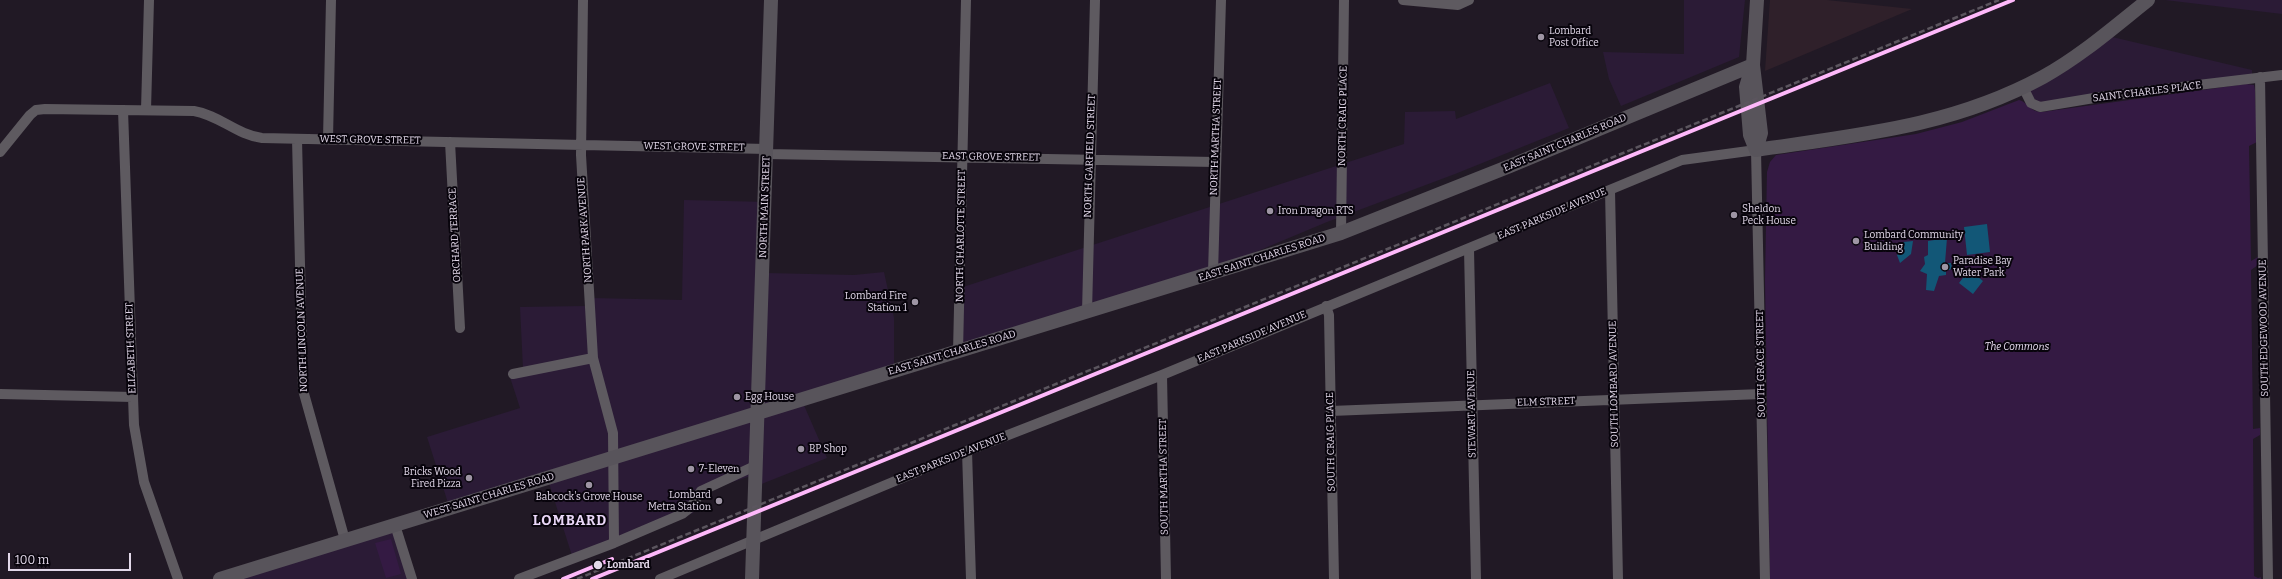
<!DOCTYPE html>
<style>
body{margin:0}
#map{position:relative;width:2282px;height:579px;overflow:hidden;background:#211925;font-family:Bitter,serif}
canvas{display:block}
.scale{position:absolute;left:8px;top:553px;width:123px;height:18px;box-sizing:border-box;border:2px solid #e2d8e9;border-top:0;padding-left:5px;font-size:12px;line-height:14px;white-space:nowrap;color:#e2d8e9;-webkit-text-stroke:3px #08040c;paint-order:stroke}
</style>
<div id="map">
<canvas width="2282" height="579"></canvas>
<div class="scale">100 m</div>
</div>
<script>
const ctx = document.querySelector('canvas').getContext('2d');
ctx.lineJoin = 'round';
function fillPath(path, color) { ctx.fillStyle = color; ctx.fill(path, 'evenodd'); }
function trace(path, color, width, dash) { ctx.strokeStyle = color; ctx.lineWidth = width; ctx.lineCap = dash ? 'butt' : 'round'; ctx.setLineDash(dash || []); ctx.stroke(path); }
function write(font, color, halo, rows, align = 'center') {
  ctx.font = font + ' Bitter,serif'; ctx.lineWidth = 4; ctx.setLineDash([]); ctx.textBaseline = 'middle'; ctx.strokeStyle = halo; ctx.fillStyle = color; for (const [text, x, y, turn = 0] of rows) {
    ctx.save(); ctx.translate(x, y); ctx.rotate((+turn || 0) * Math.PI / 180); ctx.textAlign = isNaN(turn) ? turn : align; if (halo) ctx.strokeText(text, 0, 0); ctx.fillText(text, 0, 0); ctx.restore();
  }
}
fillPath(new Path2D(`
 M1684,0H1745L1739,57L1621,106L1609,79L1603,52L1684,54Z
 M2166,0H2282V14L2165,0Z
 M2108,36L2252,70V76L2037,103L2027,88Z
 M1550,83L1569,128L1455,174L1327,222L1210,271L962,346L963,287L1404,144L1405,112L1455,111L1456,119Z
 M684,200L768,202L766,273L854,275L884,272L894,318V367L448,503L427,437L520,408L508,371L523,369L520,307L585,306L592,298L682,300Z
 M803,403L827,458L759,485L762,417Z
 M755,417L754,475L714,488L703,494L693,513L574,562L548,480Z
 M398,527L414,579H231Z`), '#2b1b36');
fillPath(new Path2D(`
 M1770,0H1827L1912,9L1765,71Z`), '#2f202a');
fillPath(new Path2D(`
 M2246,84L2254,85L2255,90L2257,142L2249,146L2251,261L2258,257V265L2251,270L2253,429L2260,428V435L2253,439L2254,576L2258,578L2261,577V579H1770L1765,280L1767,172L1770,162L1776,155L1916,134L1962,122L2019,100C2028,102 2031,113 2042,112Z
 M391,539L401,574L386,578L375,543Z`), '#341a43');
fillPath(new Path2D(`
 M1987,224L1990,252L1967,255L1964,227Z
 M1947,238L1945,263H1951L1952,267L1950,270H1946V275L1939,276L1934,291L1926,290L1927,274L1920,271L1925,264L1924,257L1928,255V241Z
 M1913,241L1911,254L1900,263L1897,255L1903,248V242Z
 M1969,270L1983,281L1973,294L1959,283Z`), '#125777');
trace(new Path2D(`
 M583,0L581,155L593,358L613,433L614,543
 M1403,0L1458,5L1469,0
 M2260,77L2268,579
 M2023,87L2031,103L2040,107L2106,96L2282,75
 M123,110L134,425L144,482L178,579
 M146,110L149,0
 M297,139L303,390L345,540
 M328,139L331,0
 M450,142L460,328
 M0,152L30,115L36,110L45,109L194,111C219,115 237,135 262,138L767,149
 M766,154L1215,162
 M1610,190L1618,579
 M1341,233L1344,0
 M1469,249L1476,579
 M1213,273L1221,0
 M1326,306L1329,315L1334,579
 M1087,312L1095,0
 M958,352L966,0
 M513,374L593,358
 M1162,375L1166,579
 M0,394L133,397
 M1331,411L1761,394
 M967,451L971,579
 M395,525L412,579
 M519,579L614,543L682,514L691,507L701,491L757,465
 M660,579L967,451L1162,375L1682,160L1756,150L1765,579`), '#5e5a60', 10);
trace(new Path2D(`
 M1752,67L1746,87L1750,135L1756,150
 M1756,150C1857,135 1951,127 2043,77C2081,56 2114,27 2148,0
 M1756,150L1761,133L1753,65L1757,0
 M220,579L1341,233L1510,166L1753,65
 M752,579L771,0`), '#58545b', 14);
trace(new Path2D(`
 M577,579L1999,0`), '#5b555e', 2.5, [6, 3]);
trace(new Path2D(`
 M563,579L612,559
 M592,579L2013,0`), '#feb8fa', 4);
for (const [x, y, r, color] of [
 [1541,37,4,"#9e95a4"],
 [1270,211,4,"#9e95a4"],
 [1734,215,4,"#9e95a4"],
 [1856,241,4,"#9e95a4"],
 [1945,267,4,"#9e95a4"],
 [915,302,4,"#9e95a4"],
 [737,397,4,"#9e95a4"],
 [801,449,4,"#9e95a4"],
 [691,469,4,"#9e95a4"],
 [469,478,4,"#9e95a4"],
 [589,485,4,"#9e95a4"],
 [719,501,4,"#9e95a4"],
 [598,565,5,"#e2d8e9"]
]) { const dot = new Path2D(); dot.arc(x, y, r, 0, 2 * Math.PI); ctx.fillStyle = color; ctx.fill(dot); trace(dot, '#08040c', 1.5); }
write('10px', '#e2d8e9', '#08040c', [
 ["Lombard",1549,31],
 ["Post Office",1549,43],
 ["Sheldon",1742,209],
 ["Peck House",1742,221],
 ["Iron Dragon RTS",1278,211],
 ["Lombard Community",1864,235],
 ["Building",1864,247],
 ["Paradise Bay",1953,261],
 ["Water Park",1953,273],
 ["Lombard Fire",907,296,"right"],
 ["Station 1",907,308,"right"],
 ["Egg House",745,397],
 ["BP Shop",809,449],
 ["7-Eleven",699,469],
 ["Bricks Wood",461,472,"right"],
 ["Fired Pizza",461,484,"right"],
 ["Lombard",711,495,"right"],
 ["Metra Station",711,507,"right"],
 ["Babcock's Grove House",589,497,"center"]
], 'left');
write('10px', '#e2d8e9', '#08040c', [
 ["SAINT CHARLES PLACE",2147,92,-7],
 ["NORTH CRAIG PLACE",1343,116,-89],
 ["NORTH MARTHA STREET",1216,137,-88],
 ["WEST GROVE STREET",370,140,1],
 ["EAST SAINT CHARLES ROAD",1565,143,-23],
 ["WEST GROVE STREET",694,147,1],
 ["NORTH GARFIELD STREET",1090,156,-88],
 ["EAST GROVE STREET",991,157,1],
 ["NORTH MAIN STREET",765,207,-88],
 ["EAST PARKSIDE AVENUE",1552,214,-23],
 ["NORTH PARK AVENUE",585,230,-94],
 ["ORCHARD TERRACE",455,235,-93],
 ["NORTH CHARLOTTE STREET",961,236,-89],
 ["EAST SAINT CHARLES ROAD",1262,258,-18],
 ["SOUTH EDGEWOOD AVENUE",2264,328,-91],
 ["NORTH LINCOLN AVENUE",302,330,-92],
 ["EAST PARKSIDE AVENUE",1252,337,-23],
 ["ELIZABETH STREET",131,348,-92],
 ["EAST SAINT CHARLES ROAD",952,353,-17],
 ["SOUTH GRACE STREET",1761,364,-91],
 ["SOUTH LOMBARD AVENUE",1614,384,-91],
 ["ELM STREET",1546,402,-2],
 ["STEWART AVENUE",1472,414,-91],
 ["SOUTH CRAIG PLACE",1331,442,-91],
 ["EAST PARKSIDE AVENUE",951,458,-22],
 ["SOUTH MARTHA STREET",1164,477,-91],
 ["WEST SAINT CHARLES ROAD",489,496,-17]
]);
write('italic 10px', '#eadff2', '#08040c', [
 ["The Commons",2017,347]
]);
write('bold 10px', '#e2d8e9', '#08040c', [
 ["Lombard",607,565]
], 'left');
ctx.letterSpacing = '1px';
write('bold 14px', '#ead7f8', '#08040c', [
 ["LOMBARD",570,521]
]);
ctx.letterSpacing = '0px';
</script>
